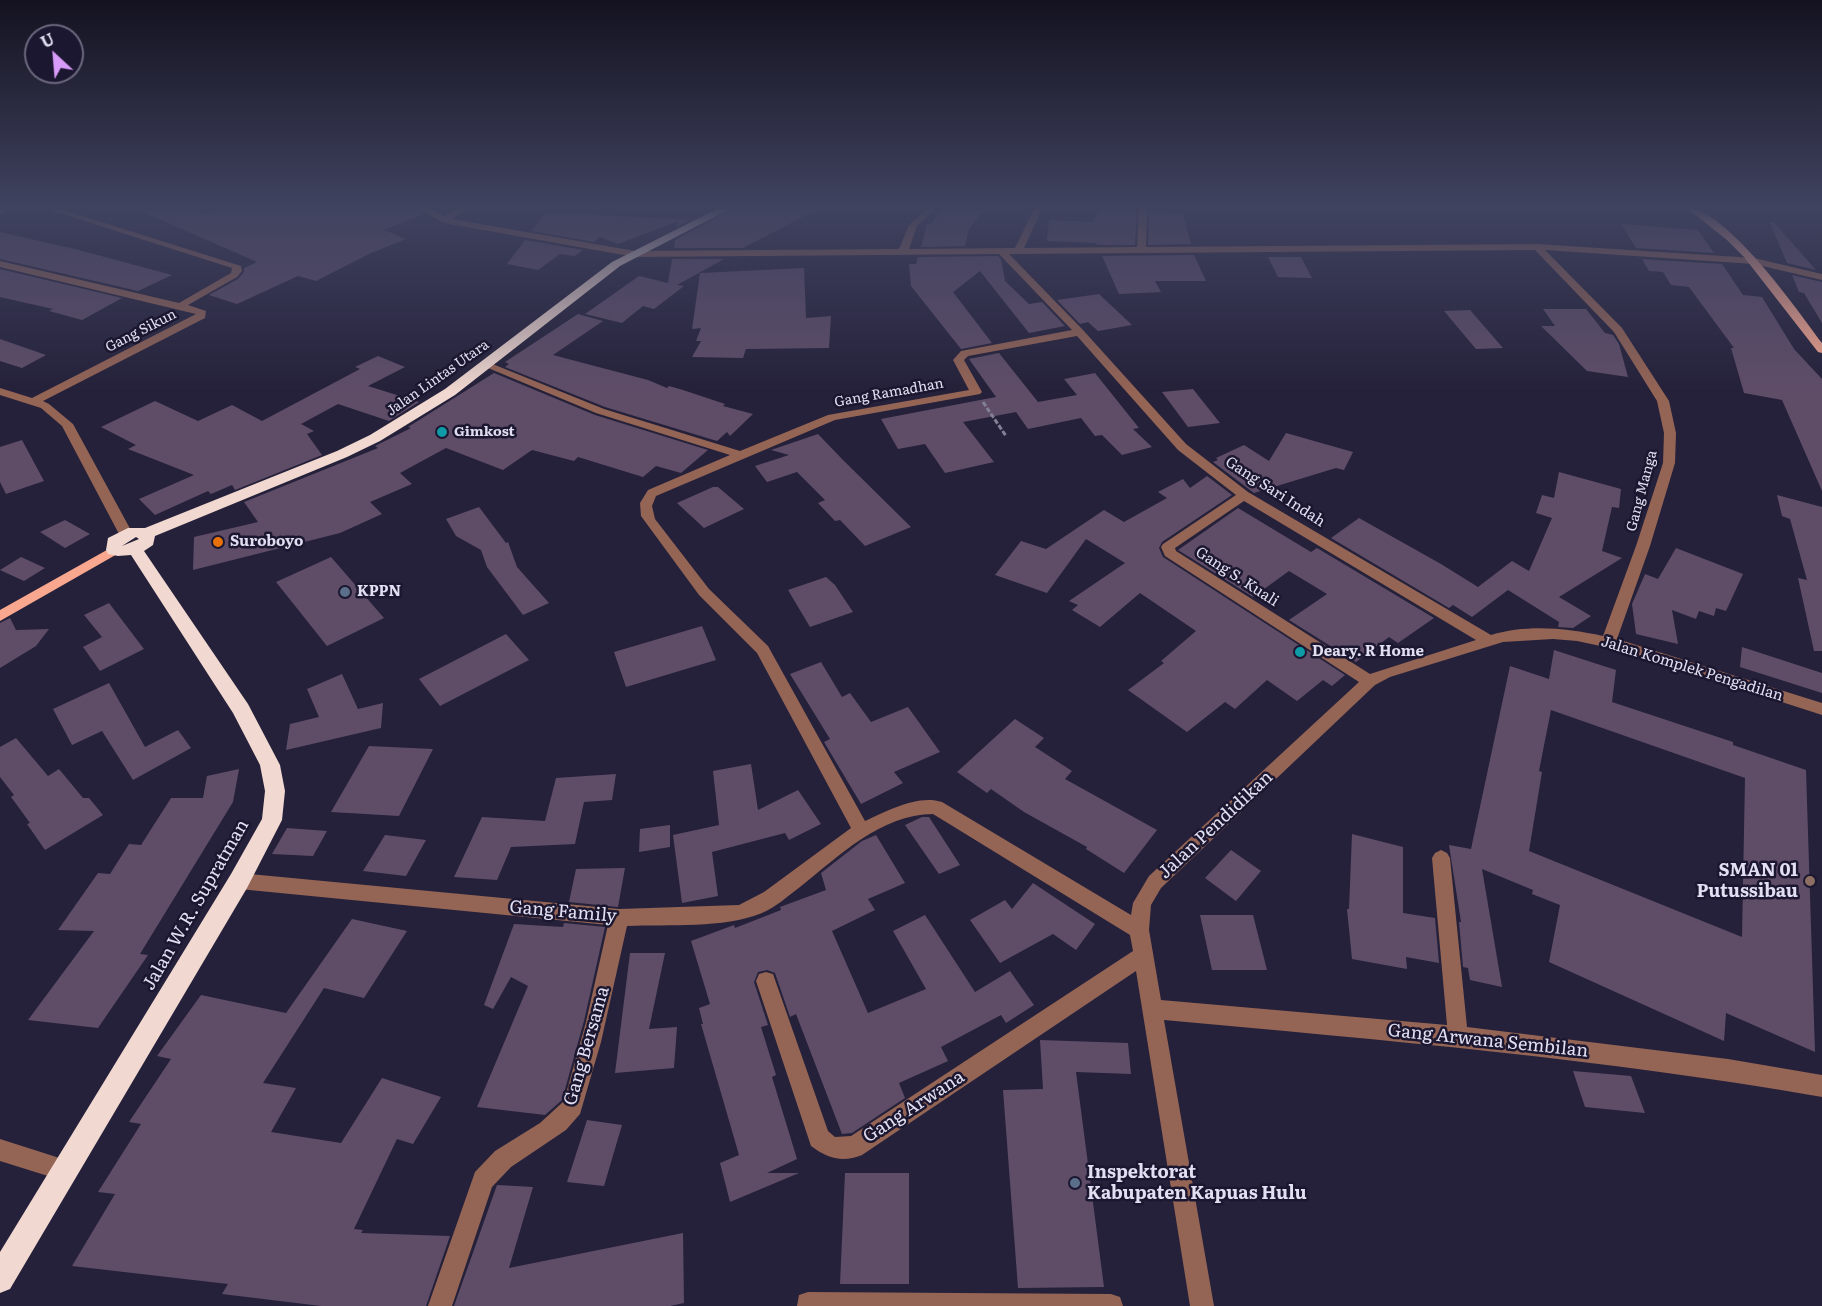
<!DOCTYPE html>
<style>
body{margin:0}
#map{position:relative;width:1822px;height:1306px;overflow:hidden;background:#25213a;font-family:Literata,serif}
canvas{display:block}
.north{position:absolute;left:24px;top:24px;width:60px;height:60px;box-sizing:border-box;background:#1c1730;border:2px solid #6b677d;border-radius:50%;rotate:334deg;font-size:16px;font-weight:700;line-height:24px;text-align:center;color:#e1dff1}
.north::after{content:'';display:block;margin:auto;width:21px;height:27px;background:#d79bf9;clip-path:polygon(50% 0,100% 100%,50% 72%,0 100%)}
</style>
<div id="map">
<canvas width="1822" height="1306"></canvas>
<div class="north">U</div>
</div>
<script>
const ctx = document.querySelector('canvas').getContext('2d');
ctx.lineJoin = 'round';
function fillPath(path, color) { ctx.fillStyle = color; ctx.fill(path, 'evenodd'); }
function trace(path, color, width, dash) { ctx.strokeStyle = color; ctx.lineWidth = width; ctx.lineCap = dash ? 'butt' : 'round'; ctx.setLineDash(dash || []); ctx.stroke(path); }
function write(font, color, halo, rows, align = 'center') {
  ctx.font = font + ' Literata,serif'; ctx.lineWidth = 5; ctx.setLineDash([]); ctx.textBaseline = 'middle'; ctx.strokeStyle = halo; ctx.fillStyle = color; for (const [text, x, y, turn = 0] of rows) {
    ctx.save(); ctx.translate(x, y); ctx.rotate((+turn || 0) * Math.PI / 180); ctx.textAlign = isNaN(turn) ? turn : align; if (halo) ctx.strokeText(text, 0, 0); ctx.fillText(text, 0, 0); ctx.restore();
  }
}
fillPath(new Path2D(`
 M136,209H191L203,215L221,209H417L424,214L384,230L406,239L369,254L316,281L298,276L237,304L209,295L238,279L244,272V268L257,262Z
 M732,209H818L743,248H674L675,240Z
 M943,209H985L969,229L965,246L921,247L927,224H931Z
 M1099,209L1137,211L1135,245H1097L1096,243L1047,241L1049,220L1093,222Z
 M1149,212L1183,213L1191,244L1148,245Z
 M545,213L583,214L690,220L677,227L678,221L618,244L600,237L594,242L532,231Z
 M1773,221L1816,270L1787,263L1770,223Z
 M1621,224L1698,230L1714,253L1636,248Z
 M0,232L75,249L172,275L138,291L0,259Z
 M525,240L583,250L575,256L560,254L538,270L507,264Z
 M1194,255L1206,281H1155L1161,292L1119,294L1102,256Z
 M998,256L1001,259L1005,281L1029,304L1042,302L1065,326L1029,333L980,271L953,292L992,343L961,349L911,286L909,264H916L918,257Z
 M1268,257H1301L1312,278L1278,277Z
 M672,259H724L677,285L684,286L654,309L643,306L622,323L585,314L639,276L668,283Z
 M1642,259L1722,264L1743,295L1762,297L1794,349L1822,379V491L1782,400L1744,393L1731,348H1734L1689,287L1671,285L1663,272L1649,271Z
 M804,268L806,318L831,316L829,348L746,349L743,358L692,357L701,341H696L701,328L692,329L700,273Z
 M0,269L122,298L82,320L49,311L53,309L0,297Z
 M1792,275L1822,282V323L1804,293L1799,292Z
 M1099,294L1132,325L1098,331L1088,322L1080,324L1057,300Z
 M1543,309H1586L1605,333L1613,335L1619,344L1628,377L1587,371L1541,326H1555Z
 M1470,310L1503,348L1476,349L1444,311Z
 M578,314L603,321L553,355L648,380L667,388L669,386L683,390L725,404L723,406L753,414L730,436L727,432L717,441L605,407L505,367L509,364L505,362Z
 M0,339L46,355L22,368L0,361Z
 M999,353L1038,402L1077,395L1064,379L1095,373L1139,428L1133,429L1152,447L1122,455L1102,435L1095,436L1081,418L1028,429L1016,412L963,422L994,462L945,473L925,444L898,449L881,419L996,397L969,359Z
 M378,356L405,367L368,386L419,402L389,421L338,404L301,424L314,431L307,434L322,455L235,490L232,485L211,494L208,491L155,515L139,499L194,475L128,449L136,445L101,427L155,401L198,421L232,405L262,421L360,369L355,367Z
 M494,373L595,415L708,450L681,473L656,466L643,477L578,457L574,461L532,450L503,470L446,448L400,473L412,484L370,502L382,514L340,533L193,570L194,537L258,522L244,502L378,448L375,446L411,428L408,427Z
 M1193,389L1220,423L1188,427L1162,392Z
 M1286,433L1353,452L1344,470L1336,468L1254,493L1213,462L1218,460L1216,458L1244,445L1269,461Z
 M818,434L843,460L911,527L865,546L840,520L835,521L818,503L825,500L797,472L767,482L755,466L789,455L771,450Z
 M22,440L44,481L6,494L0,482V447Z
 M1559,472L1621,489L1619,508L1612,507L1602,551L1622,558L1559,597L1591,616L1573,628L1558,627L1559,622L1508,590L1472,617L1453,605L1449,608L1331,538L1359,518L1441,564L1478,587L1512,561L1529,571L1552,518L1536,513L1542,495L1554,498Z
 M1207,476L1232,495L1162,542L1159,548L1163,557L1345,675L1332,686L1323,680L1297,701L1267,680L1235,709L1225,702L1187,732L1128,690L1164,663L1161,661L1196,631L1140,593L1100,627L1072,610L1078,605L1069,601L1125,563L1086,539L1047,593L995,575L1021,541L1046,549L1104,510L1124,522L1167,498L1158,492L1183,479L1190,488Z
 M713,487H718L744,509L704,528L677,503Z
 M1777,495L1822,507V651H1814L1798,578L1807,580L1790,519L1782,516Z
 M479,507L506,543L508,542L517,567L549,603L523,615L487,567L481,550L456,536L446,519Z
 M1238,508L1311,552L1317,548L1434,618L1398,643L1389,637L1356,662L1289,620L1327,594L1289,571L1253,597L1178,550Z
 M65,520L90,534L65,548L40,532Z
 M1676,548L1743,574L1726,611L1716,608L1714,616L1699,611L1696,619L1672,610L1678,644L1636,634L1632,604L1645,574L1658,579Z
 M21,557L45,568L24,581L0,570Z
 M331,557L384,618L327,646L276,582Z
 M826,577L835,585L853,612L810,627L788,590Z
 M109,603L144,649L100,671L83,647L102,637L84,615Z
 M10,618L16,630L49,629L36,646L0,668V623Z
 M702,626L716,660L626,687L614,652Z
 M506,634L529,660L440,706L419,679Z
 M1742,647L1822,673V693L1740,667Z
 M1554,650L1616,670L1612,702L1733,742V745L1806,770L1815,1052L1726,1013L1724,1041L1549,962L1560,905L1532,894L1533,890L1482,869L1502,987L1470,980L1468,968L1463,967L1459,922H1461L1449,845L1471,849L1510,666L1549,679ZM1551,710L1745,778L1742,937L1529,851L1542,772L1539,771Z
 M821,662L842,697L850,693L871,722L908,707L940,752L894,772L903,783L861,804L824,742L830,739L790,674Z
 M342,674L358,709L383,703L381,728L286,750L290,724L319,717L307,689Z
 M109,683L145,747L178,730L191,748L133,780L102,731L72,745L53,709Z
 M1015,719L1044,738L1035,747L1072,771L1065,779L1157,830L1124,873L1086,849L1087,847L1024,812L991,789L987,793L957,772Z
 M16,738L48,776L59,769L83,798H89L103,815L45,850L27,824L30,823L11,797L14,795L0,777V747Z
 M369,746L433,749L399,816L331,812Z
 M751,764L758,810L798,790L821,824L789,840L785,833L712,852L718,896L682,903L673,835L719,825L713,771Z
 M239,769L233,802L140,954L148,955L98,1028L28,1020L94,931L58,930L98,873L110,874L129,844L141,845L171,798H203L207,776Z
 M616,774L612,800L584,802L575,844L511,847L497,880L454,877L482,817L545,821L556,778Z
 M922,817H929L960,865L939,874L905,825Z
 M670,825V847L639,852L640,829Z
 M287,828L327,831L313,856L272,854Z
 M1352,834L1403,847V913L1435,918L1439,963L1406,957L1407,969L1352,959L1347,909H1349Z
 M385,835L426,840L406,876L363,871Z
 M876,835L905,883L868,899L875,910L832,931L868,1013L926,989L893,931L925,915L975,992L1010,971L1034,1005L1006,1023L1001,1015L941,1047L948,1061L899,1083L905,1098L852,1133L842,1134L796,1014L790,1017L775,973L767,970L758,972L754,982L768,1025L761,1027L776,1075L772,1077L797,1159L767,1173H799L730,1202L720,1163L739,1155L701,1024H703L699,1008L710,1004L691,941L734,925L735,928L781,910L780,907L826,890L821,873L862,841Z
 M1231,850L1261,871L1236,901L1205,878Z
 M625,868L618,907L569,902L576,869Z
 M1033,883L1095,924L1076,950L1053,934L1000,963L970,920L1005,900L1012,909Z
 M1200,915H1253L1267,970H1212Z
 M352,919L407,931L364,998L324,988L263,1083L296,1088L271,1132L341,1143L382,1078L441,1097L413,1144L397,1139L354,1229L363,1230L361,1233L450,1236L426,1306H321L222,1294L228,1284L72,1266L115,1194L98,1192L141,1124L129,1122L171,1059L157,1056L201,995L286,1013Z
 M564,923L605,927L584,1021L562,1100L545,1115L477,1107L528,986L511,977L493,1009L484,1005L514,924L563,927Z
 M630,953H665L649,1029L677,1027L674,1068L615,1073Z
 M1040,1040L1128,1043L1131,1074L1076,1072L1104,1287L1018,1288L1003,1090L1043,1089Z
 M1573,1071L1631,1076L1645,1113L1585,1107Z
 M587,1120L622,1125L604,1186L567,1182Z
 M845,1173H909V1284H840Z
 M497,1185L533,1187L509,1268L683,1233L684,1303L670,1306H454Z`), '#5f4d68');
trace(new Path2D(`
 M983,402L1006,436`), '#838096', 3, [5, 2]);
fillPath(new Path2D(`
 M0,209H9L0,214Z
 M47,209H60L241,266L242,271L237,277L188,305L206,311L205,318L43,401L49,404L73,424L133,534L126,538L119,534L62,426L41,408L0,395V388L32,398L196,314L0,267V261L179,303L231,273L232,268Z
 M419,209H429L444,216L457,209H467L452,219L635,251L899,249L909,225L927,209H936L917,226L909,249L1015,248L1034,209H1042L1024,248L1137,247L1139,209H1147L1146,247L1537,244L1754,258L1822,274V280L1754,264L1545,250L1622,328L1669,401L1676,433L1675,463L1650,546L1617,639L1822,703V715L1624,651L1577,641L1553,639L1503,642L1390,677L1375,685L1161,888L1151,905L1149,930L1161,1000L1447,1025L1432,858L1435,853L1441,850L1447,853L1450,858L1467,1027L1728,1059L1822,1075V1097C1604,1059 1384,1040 1164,1020L1214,1306H1190L1136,971L862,1155C842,1163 827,1158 811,1146L756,981L759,974L766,972L773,974L828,1131L835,1137L851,1136L1133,951L1130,935L933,814C881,814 838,857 800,887C788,896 776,907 762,913C723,929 669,924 627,926L601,1042L580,1114L566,1130L511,1167L492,1187L452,1306H428L475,1172L495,1151L540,1123L564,1101L586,1022L608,925L239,889L233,887L230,881L233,875L239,873L619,909L739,905L764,892L851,828L757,653L699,595L641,516L640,503L648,490L730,455L596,413L481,365L482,363H490L604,409L740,451L828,415L969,390L953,360L961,351L1072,330L999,254L635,257L444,223ZM1535,250L1614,332L1657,401L1664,433L1663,463L1636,546L1603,636C1567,628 1527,624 1491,635L1248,492L1186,444L1083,330L1009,254ZM1077,336L1178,450L1236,495L1163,544L1161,547L1165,556L1359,682L1149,876L1133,903L1131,915L942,802C918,794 887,811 865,821L768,646L709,589L655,519L652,506L656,496L835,420L980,394L982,392L964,360L968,356ZM1244,501L1476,640L1370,674L1176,551L1175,548Z
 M0,1139L72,1162L75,1170L72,1178L64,1181L0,1161Z
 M808,1292L1111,1294L1120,1297L1123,1306H797L799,1295Z`), '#946455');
fillPath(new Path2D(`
 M1688,209C1727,209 1798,311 1822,343V353L1818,352L1744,257L1727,240Z
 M114,546L119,547L121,550L119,553L0,621V610Z`), '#f9a88f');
fillPath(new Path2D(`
 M717,209H730L620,266L455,395L380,441L347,457L155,536L153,545L144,551L248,704L280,765L285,791L282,820L247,888L10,1289L0,1293V1252L231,874L262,819L265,791L260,765L233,713L131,555L118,556L108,554L106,550L108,538L128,528H145L337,451L370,435L445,389L612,262ZM136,537L139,539L122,546Z`), '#f1d8d0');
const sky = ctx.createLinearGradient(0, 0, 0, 392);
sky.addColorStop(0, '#141220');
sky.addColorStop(0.53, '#404360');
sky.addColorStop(1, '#40436000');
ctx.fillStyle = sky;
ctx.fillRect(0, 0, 1822, 392);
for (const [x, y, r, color] of [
 [442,432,6,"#0f9aa8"],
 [218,542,6,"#e8710a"],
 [345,592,6,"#5c6f8a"],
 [1300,652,6,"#0f9aa8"],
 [1810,881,6,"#8d6e63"],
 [1075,1183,6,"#5c6f8a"]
]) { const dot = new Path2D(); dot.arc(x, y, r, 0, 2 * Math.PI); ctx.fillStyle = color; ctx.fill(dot); trace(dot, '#1c1730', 2); }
write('14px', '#e1dff1', '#1c1730', [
 ["Gang Sikun",141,331,-27],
 ["Jalan Lintas Utara",438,378,-35],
 ["Gang Ramadhan",889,393,-10],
 ["Gang Manga",1642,491,-75]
]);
write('bold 14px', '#e1dff1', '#1c1730', [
 ["Gimkost",454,432]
], 'left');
write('15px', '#e1dff1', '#1c1730', [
 ["Gang Sari Indah",1275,492,33],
 ["Gang S. Kuali",1237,577,33],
 ["Jalan Komplek Pengadilan",1692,669,17]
]);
write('bold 15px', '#e1dff1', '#1c1730', [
 ["Suroboyo",230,542],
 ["KPPN",357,592],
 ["Deary. R Home",1312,652]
], 'left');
write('18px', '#e1dff1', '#1c1730', [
 ["Jalan Pendidikan",1216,825,-43],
 ["Jalan W.R. Supratman",196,905,-60],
 ["Gang Family",563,912,5],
 ["Gang Arwana Sembilan",1488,1041,6],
 ["Gang Bersama",587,1046,-74],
 ["Gang Arwana",914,1107,-33]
]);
write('bold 18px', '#e1dff1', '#1c1730', [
 ["SMAN 01",1798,871],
 ["Putussibau",1798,892],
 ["Inspektorat",1087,1173,"left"],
 ["Kabupaten Kapuas Hulu",1087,1194,"left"]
], 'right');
</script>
